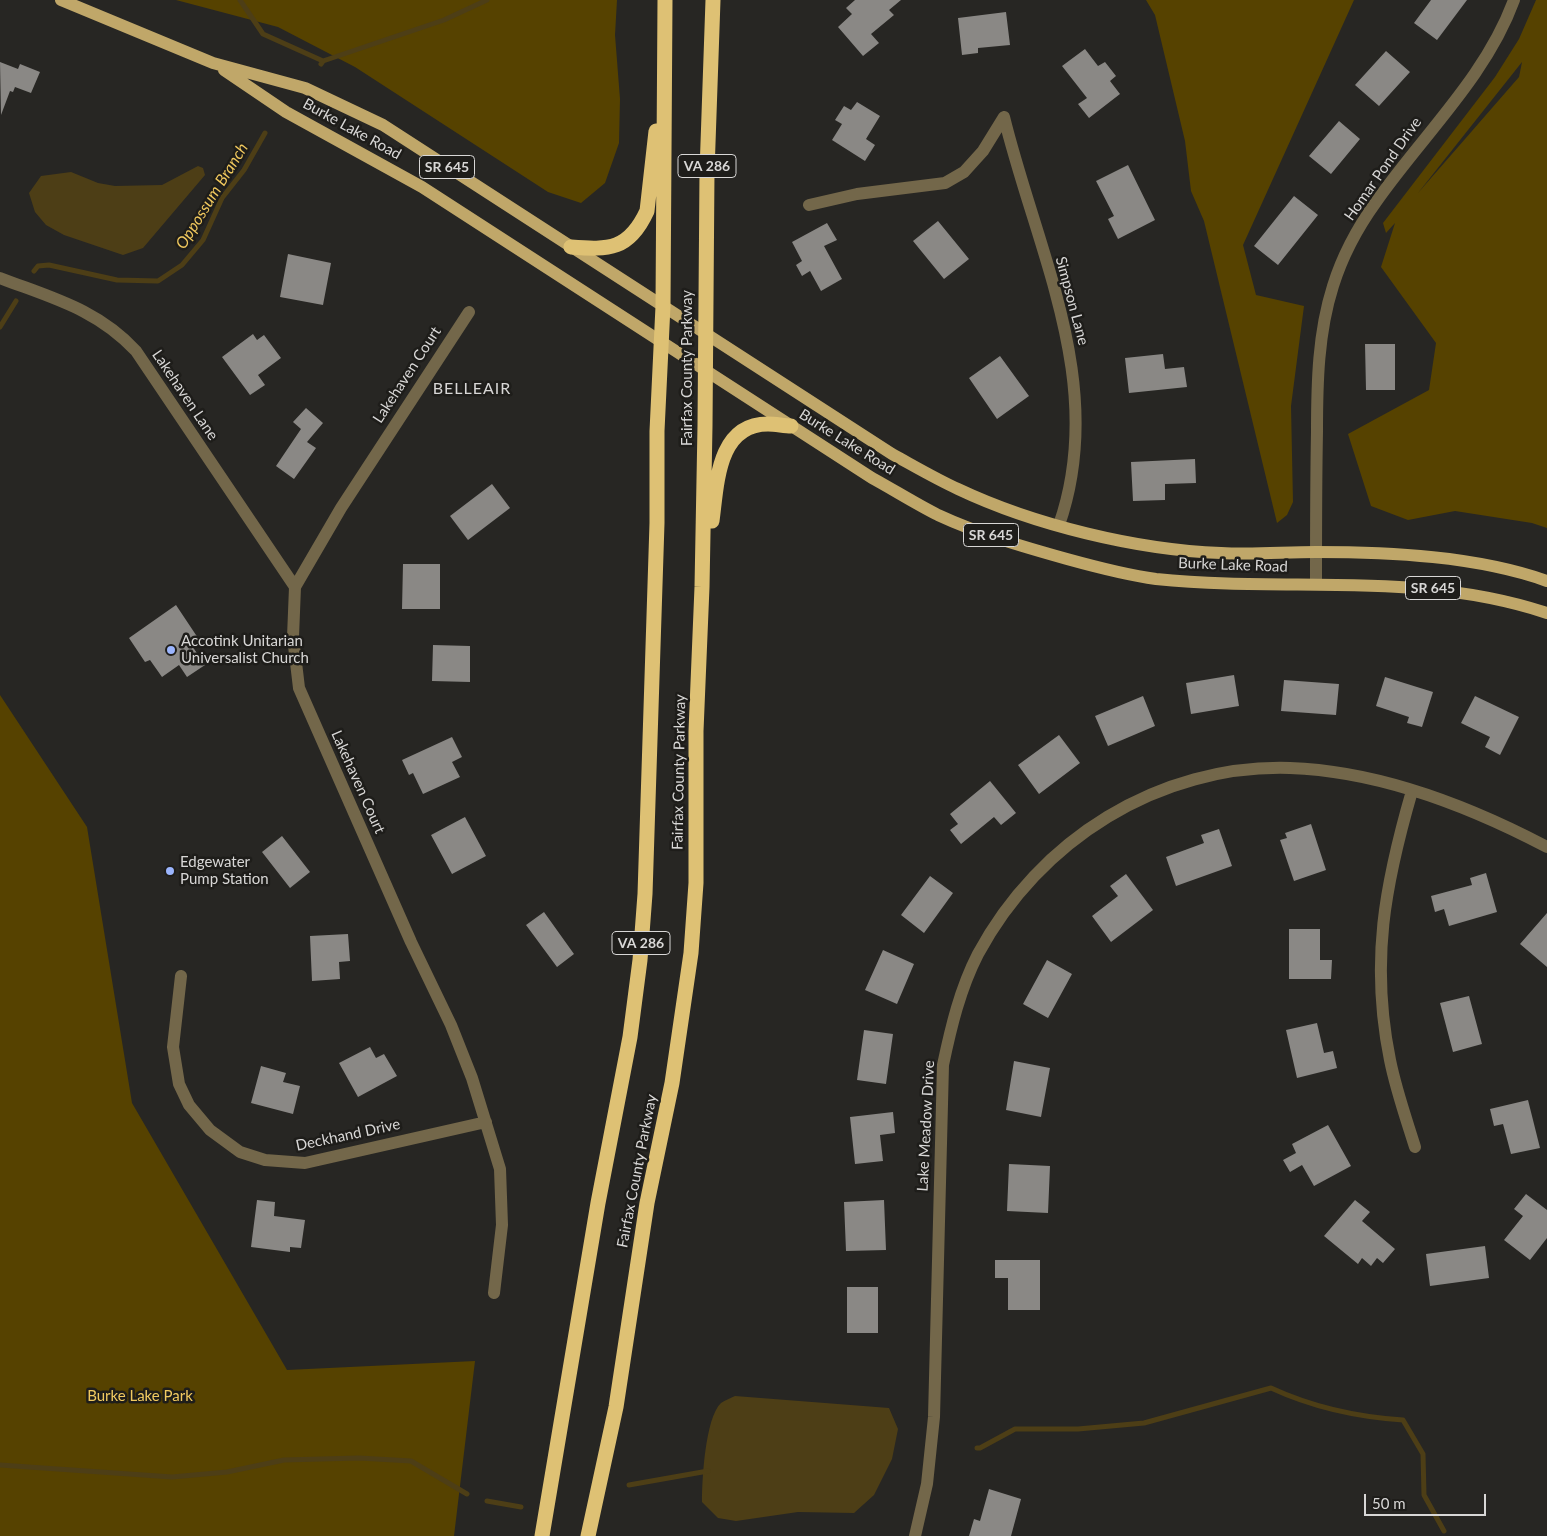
<!DOCTYPE html>
<style>
body{margin:0}
#map{position:relative;width:1547px;height:1536px;overflow:hidden;background:#272623;font-family:Lato,sans-serif}
canvas{display:block}
.scale{position:absolute;left:1364px;top:1494px;width:122px;height:22px;box-sizing:border-box;border:2px solid #d8d7d6;border-top:0;padding-left:6px;font-size:15px;line-height:18px;white-space:nowrap;color:#d8d7d6;-webkit-text-stroke:4px #1e1d1a;paint-order:stroke}
</style>
<div id="map">
<canvas width="1547" height="1536"></canvas>
<div class="scale">50 m</div>
</div>
<script>
const ctx = document.querySelector('canvas').getContext('2d');
ctx.lineJoin = 'round';
function fillPath(path, color) { ctx.fillStyle = color; ctx.fill(path, 'evenodd'); }
function trace(path, color, width, dash) { ctx.strokeStyle = color; ctx.lineWidth = width; ctx.lineCap = dash ? 'butt' : 'round'; ctx.setLineDash(dash || []); ctx.stroke(path); }
function write(font, color, halo, rows, align = 'center') {
  ctx.font = font + ' Lato,sans-serif'; ctx.lineWidth = 5; ctx.setLineDash([]); ctx.textBaseline = 'middle'; ctx.strokeStyle = halo; ctx.fillStyle = color; for (const [text, x, y, turn = 0] of rows) {
    ctx.save(); ctx.translate(x, y); ctx.rotate((+turn || 0) * Math.PI / 180); ctx.textAlign = isNaN(turn) ? turn : align; if (halo) ctx.strokeText(text, 0, 0); ctx.fillText(text, 0, 0); ctx.restore();
  }
}
fillPath(new Path2D(`
 M176,0H617L615,35L620,99L619,143L605,183L581,203L548,192L355,67L278,27Z
 M1146,0H1354L1243,245L1256,295L1304,306L1291,406L1293,502L1287,515L1277,523L1204,221L1191,191L1185,141L1155,15Z
 M1536,0H1547V528L1532,523L1455,511L1408,520L1371,506L1348,434L1429,390L1436,343L1381,267L1395,223L1386,233L1383,223L1495,77L1519,39ZM1522,62L1519,77L1418,193Z
 M0,695L87,827L132,1103L287,1370L475,1361L454,1536H0Z`), '#564200');
fillPath(new Path2D(`
 M198,166L203,168L205,175L143,248L123,255L64,235L46,225L35,212L29,193L41,176L71,172L98,183L115,186L162,185Z
 M735,1396L889,1408L898,1429L892,1459L874,1495L854,1513L798,1512L736,1521L718,1518L702,1502C702,1481 705,1418 721,1403C725,1400 731,1398 735,1396Z`), '#4d3e16');
trace(new Path2D(`
 M240,0L263,34L323,61
 M321,64L323,61L444,20L487,0
 M34,271L38,266L49,265L117,280L158,281L182,265L203,240L222,198L244,170L265,133
 M0,327L16,301
 M977,1448H980L1015,1429H1078L1144,1423L1271,1388C1312,1407 1358,1417 1403,1420L1423,1454L1424,1495L1444,1531
 M0,1465L172,1477L227,1472L284,1460L359,1458L411,1461L467,1494
 M629,1485L708,1471
 M487,1501L521,1507`), '#4d3e16', 5);
fillPath(new Path2D(`
 M855,0H901L889,10L894,15L871,34L879,43L863,56L838,27L852,14L846,8Z
 M1431,0H1467L1437,40L1414,23Z
 M1006,12L1010,45L978,48V53L962,55L958,18Z
 M1085,49L1098,66L1105,62L1116,76L1110,81L1120,94L1089,118L1078,104L1087,98L1062,66Z
 M1386,51L1410,72L1379,106L1355,85Z
 M0,62L18,69L20,64L40,72L31,93L15,87L13,92L10,91L1,115Z
 M857,102L880,116L866,139L875,145L865,161L832,140L842,124L835,120L844,106L851,110Z
 M1339,121L1360,139L1331,174L1309,156Z
 M1128,165L1155,220L1118,239L1108,219L1114,216L1096,181Z
 M1294,196L1318,215L1278,265L1254,246Z
 M938,221L969,259L944,279L913,241Z
 M827,223L837,240L824,246L842,279L821,291L810,271L802,276L796,265L802,261L792,242Z
 M288,254L331,263L323,305L280,297Z
 M253,334L257,340L264,335L281,358L258,375L265,385L250,395L222,357Z
 M1365,344H1395V390H1366Z
 M1163,354L1165,369L1184,367L1187,387L1129,393L1125,358Z
 M1000,356L1029,396L997,419L969,378Z
 M306,408L323,423L307,442L316,448L294,479L276,466L301,429L293,422Z
 M1195,459L1196,483L1165,484V500L1133,501L1131,462Z
 M492,484L510,508L468,540L450,516Z
 M403,564H440V609H402Z
 M176,605L198,638L190,643L205,665L187,677L179,665L162,677L150,660L145,662L129,638Z
 M433,645L470,646V682L432,681Z
 M1234,675L1239,706L1191,714L1186,683Z
 M1385,677L1433,692L1422,727L1407,723L1409,717L1376,706Z
 M1284,680L1339,684L1336,715L1281,711Z
 M1143,696L1155,726L1108,746L1095,716Z
 M1475,696L1519,717L1500,755L1485,747L1490,737L1461,723Z
 M1059,735L1080,763L1039,794L1018,765Z
 M452,737L462,757L452,762L460,777L423,794L413,773L409,775L402,760Z
 M990,781L1016,813L1001,825L994,817L961,844L950,830L958,824L950,814Z
 M465,817L486,856L452,874L431,835Z
 M1311,824L1326,870L1294,881L1280,840L1287,838L1285,833Z
 M1219,829L1232,866L1176,886L1166,857L1204,843L1201,835Z
 M282,836L310,872L290,888L262,852Z
 M1486,873L1497,912L1449,926L1444,909L1435,912L1431,896L1472,885L1470,878Z
 M1126,874L1153,910L1111,942L1092,916L1118,896L1110,886Z
 M930,876L953,893L924,933L901,915Z
 M544,912L574,954L557,967L526,925Z
 M1547,913V967L1520,944Z
 M1289,929H1320V960H1332L1331,979H1289Z
 M348,934L350,961L339,962L340,979L312,981L310,936Z
 M883,950L914,964L897,1004L865,990Z
 M1047,960L1072,974L1048,1018L1023,1004Z
 M1469,996L1482,1044L1453,1052L1440,1003Z
 M1317,1023L1324,1053L1333,1051L1337,1068L1297,1078L1286,1030Z
 M864,1030L893,1034L886,1084L857,1080Z
 M370,1047L376,1058L384,1054L397,1076L358,1097L339,1063Z
 M1014,1061L1050,1068L1041,1117L1006,1110Z
 M261,1066L286,1073L283,1082L300,1086L293,1114L251,1103Z
 M1528,1100L1540,1148L1511,1154L1503,1124L1494,1126L1490,1109Z
 M893,1112L895,1133L880,1135L883,1161L855,1164L850,1117Z
 M1328,1125L1351,1166L1314,1186L1302,1165L1290,1172L1283,1160L1296,1153L1292,1144Z
 M1009,1164L1050,1166L1048,1213L1007,1211Z
 M1526,1194L1547,1210V1238L1530,1260L1504,1240L1523,1216L1514,1209Z
 M257,1200L275,1202L274,1216L305,1220L301,1248L290,1247V1252L251,1247Z
 M884,1200L886,1250L846,1251L844,1202Z
 M1355,1200L1370,1212L1362,1221L1395,1249L1383,1263L1377,1258L1371,1266L1362,1258L1358,1264L1324,1236Z
 M1485,1246L1489,1278L1430,1286L1426,1254Z
 M995,1260H1040V1310H1008V1278H995Z
 M847,1287H878V1333H847Z
 M989,1489L1021,1499L1011,1536H969L974,1519L980,1521Z`), '#8a8885');
trace(new Path2D(`
 M1004,117C1037,252 1108,385 1059,525
 M809,205L857,194L945,183L964,172L983,151L1004,117
 M0,278C52,298 97,309 136,351L295,587
 M469,312L341,508L295,587L293,637L299,688L411,942L451,1025L472,1078L500,1169L502,1225L494,1293
 M1316,583C1316,533 1316,482 1317,432C1317,383 1318,333 1333,286C1342,257 1358,227 1376,202C1422,136 1486,77 1514,0
 M1412,791C1385,884 1370,962 1390,1060C1396,1090 1406,1118 1415,1147
 M181,976L173,1047L179,1084L189,1105L210,1130L240,1152L265,1160L305,1163L486,1122
 M915,1536L927,1484L934,1417L943,1065C951,1027 960,989 978,954C1039,840 1159,764 1290,768C1379,771 1469,806 1547,847`), '#73674a', 12);
trace(new Path2D(`
 M61,0L213,63L305,88L383,125L892,454C914,466 936,479 958,489C1034,525 1137,550 1221,553C1253,555 1284,552 1316,552C1390,552 1477,556 1547,581
 M224,70L286,112L422,187L872,478C894,490 916,504 938,515C979,534 1024,547 1067,559C1096,567 1126,575 1156,579C1289,593 1417,570 1547,613`), '#c0a769', 12);
trace(new Path2D(`
 M571,247C609,250 629,250 647,211L656,131
 M712,521C717,485 717,424 768,424C776,424 784,426 791,426
 M542,1536L598,1203L630,1037L640,960L645,894L657,523V431L663,306L665,0
 M588,1536L616,1407L647,1203L672,1083L691,953L696,883V731L702,587L705,426L707,172L713,0`), '#dec174', 15);
for (const [x, y, r, color] of [
 [171,650,5,"#9bb5fd"],
 [170,871,5,"#9bb5fd"]
]) { const dot = new Path2D(); dot.arc(x, y, r, 0, 2 * Math.PI); ctx.fillStyle = color; ctx.fill(dot); trace(dot, '#1e1d1a', 2); }
for (const [x, y, w] of [
 [707,166,58],
 [447,167,55],
 [991,535,55],
 [1433,588,55],
 [641,943,58]
]) { const box = new Path2D(); box.roundRect(x - w / 2, y - 11.5, w, 23, 4); ctx.fillStyle = '#1e1d1a'; ctx.fill(box); trace(box, '#d8d7d6', 1); }
write('bold 14px', '#d8d7d6', null, [
 ["VA 286",707,166],
 ["SR 645",447,167],
 ["SR 645",991,535],
 ["SR 645",1433,588],
 ["VA 286",641,943]
]);
write('15px', '#d8d7d6', '#1e1d1a', [
 ["Burke Lake Road",352,129,29],
 ["Homar Pond Drive",1383,169,-55],
 ["Simpson Lane",1072,301,75],
 ["Fairfax County Parkway",687,368,-90],
 ["Lakehaven Court",407,375,-57],
 ["Lakehaven Lane",185,395,56],
 ["Burke Lake Road",847,442,32],
 ["Burke Lake Road",1233,565,2],
 ["Fairfax County Parkway",679,772,-89],
 ["Lakehaven Court",358,782,66],
 ["Lake Meadow Drive",926,1126,-87],
 ["Deckhand Drive",348,1135,-12],
 ["Fairfax County Parkway",637,1171,-79]
]);
write('15px', '#d8d7d6', '#1e1d1a', [
 ["Accotink Unitarian",181,641],
 ["Universalist Church",181,658],
 ["Edgewater",180,862],
 ["Pump Station",180,879]
], 'left');
write('15px', '#f1ca60', '#1e1d1a', [
 ["Burke Lake Park",140,1396]
]);
write('italic 16px', '#f0c85e', '#1e1d1a', [
 ["Oppossum Branch",212,196,-58]
]);
ctx.letterSpacing = '1px';
write('16px', '#d8d7d6', '#1e1d1a', [
 ["BELLEAIR",472,389]
]);
ctx.letterSpacing = '0px';
</script>
